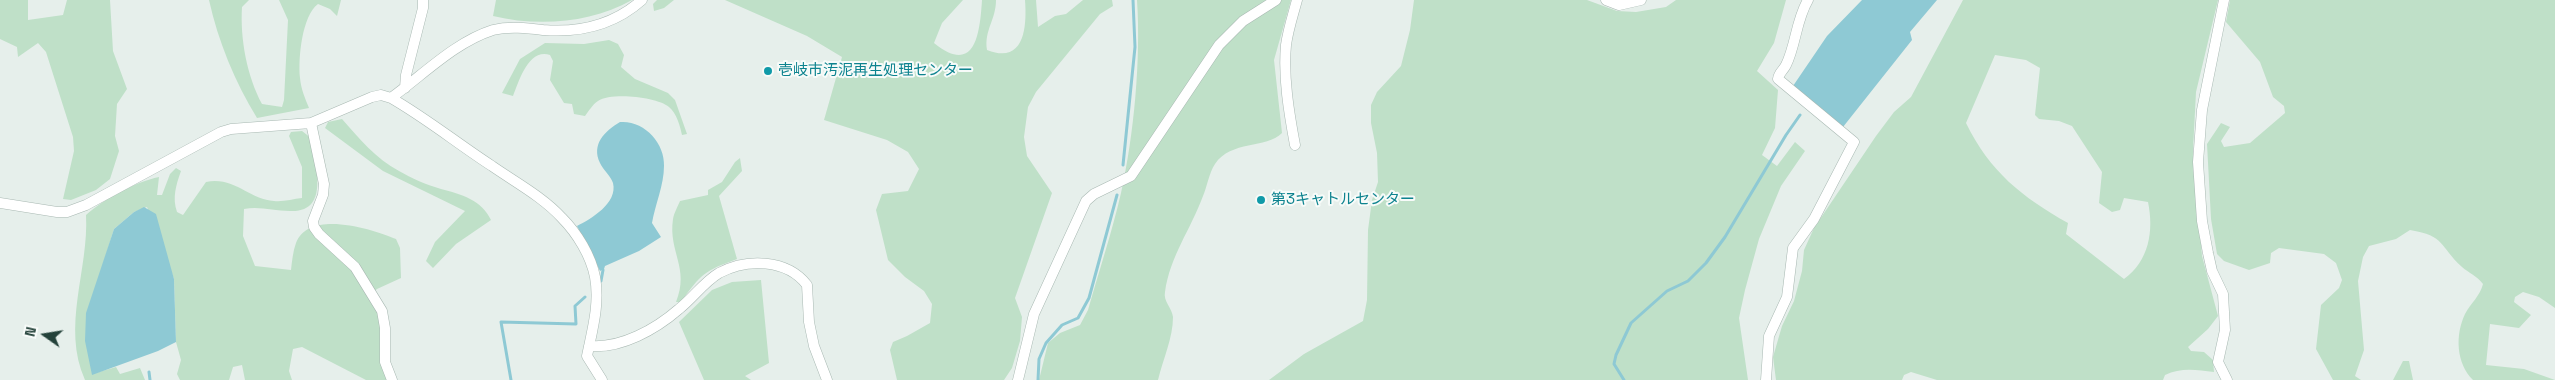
<!DOCTYPE html>
<meta charset="utf-8">
<style>
body{margin:0}
#map{position:relative;width:2555px;height:380px;overflow:hidden;background:#e6efeb;font-family:"Space Grotesk",sans-serif}
canvas{display:block}
.north{position:absolute;left:20px;top:310px;width:50px;height:50px;-webkit-text-stroke:4px #f7fbf9;paint-order:stroke;rotate:283deg;font-size:14px;font-weight:700;line-height:20px;text-align:center;color:#24423a}
.north::after{content:'';display:block;margin:auto;width:18px;height:22px;background:#24423a;clip-path:polygon(50% 0,100% 100%,50% 72%,0 100%)}
</style>
<div id="map">
<canvas width="2555" height="380"></canvas>
<div class="north">N</div>
</div>
<script>
const ctx = document.querySelector('canvas').getContext('2d');
ctx.lineJoin = 'round';
function fillPath(path, color) { ctx.fillStyle = color; ctx.fill(path, 'evenodd'); }
function trace(path, color, width, dash) { ctx.strokeStyle = color; ctx.lineWidth = width; ctx.lineCap = dash ? 'butt' : 'round'; ctx.setLineDash(dash || []); ctx.stroke(path); }
function write(font, color, halo, rows, align = 'center') {
  ctx.font = font + ' "Space Grotesk","Noto Sans JP",sans-serif'; ctx.lineWidth = 4; ctx.setLineDash([]); ctx.textBaseline = 'middle'; ctx.strokeStyle = halo; ctx.fillStyle = color; for (const [text, x, y, turn = 0] of rows) {
    ctx.save(); ctx.translate(x, y); ctx.rotate((+turn || 0) * Math.PI / 180); ctx.textAlign = isNaN(turn) ? turn : align; if (halo) ctx.strokeText(text, 0, 0); ctx.fillText(text, 0, 0); ctx.restore();
  }
}
fillPath(new Path2D(`
 M0,0H28V20L63,15L67,0H110L113,51L127,89L117,104L115,136L119,151L110,179L96,190L71,200L63,199L74,151L73,137L46,52L38,43L18,57L17,47L0,39Z
 M209,0H249L242,7C240,39 247,76 262,104L282,107L284,100L288,20L279,0H341L337,16L330,9L318,4C302,16 298,58 300,78C301,89 305,98 309,108L257,118C235,82 218,41 209,0Z
 M496,0H632C591,23 539,27 493,16Z
 M657,0H674L664,8L654,11L653,4Z
 M725,0H963L942,23L934,43C976,77 980,31 982,0H996C996,20 984,30 987,50C1025,65 1027,26 1025,0H1036L1038,27L1055,16L1066,14L1083,0H1112L1113,6L1100,14L1036,92L1028,107L1024,137L1027,156L1052,193L1015,298L1022,317L1020,341L1012,368L1004,380H897L890,350L893,342L907,336L930,323L932,304L924,291L905,277L888,260L876,210L882,194L908,191L919,169L908,152L887,140L824,120L842,57L807,36Z
 M1137,0H1291L1274,60L1282,133C1266,149 1231,140 1215,164C1209,173 1207,187 1203,196C1191,229 1170,256 1165,292C1163,301 1172,308 1173,317C1173,338 1163,359 1158,380H1039L1048,343L1060,333L1080,325L1088,310C1099,271 1112,232 1121,193C1134,135 1141,59 1137,0Z
 M1414,0H1587L1617,11L1636,12L1666,7L1676,0H1786L1774,43L1757,71L1778,90L1775,128L1762,155L1777,166L1795,142L1805,151L1781,186L1759,239L1745,290L1739,318L1748,380H1269L1304,354L1363,321L1367,300L1368,230L1372,200L1378,182L1377,153L1371,123V105L1377,92L1401,66L1410,30Z
 M1963,0H2218L2196,92L2193,150L2202,256L2218,316L2208,329L2188,347L2191,351L2204,352L2213,360L2214,372C2197,370 2181,367 2165,375L2163,380H1937L1911,372L1904,375L1902,380H1776L1773,357L1782,326L1794,301L1802,271L1804,250L1814,228L1876,136L1894,112L1911,97ZM1995,55L2026,60L2040,68L2035,115L2039,119L2059,121L2072,126L2102,172L2099,203L2112,212L2120,210L2124,198L2148,202C2154,231 2149,261 2124,279L2066,234L2068,223C2022,197 1990,172 1966,123Z
 M2230,0H2555V308L2539,297L2523,292L2515,297L2514,302L2531,315L2519,328L2490,324L2486,365L2524,369L2555,380H2473C2456,363 2455,335 2465,314C2471,303 2480,296 2483,284C2477,276 2469,273 2462,267C2439,246 2446,236 2410,230L2396,239L2369,246L2363,257L2358,281L2364,350L2355,376L2361,380H2333L2316,349L2321,305L2339,288L2342,280L2336,263L2324,254L2279,248L2271,253L2270,263L2249,270L2224,261L2217,254L2211,219L2207,144L2221,123L2230,127L2221,141L2224,147L2250,143L2285,113L2284,106L2273,97L2260,62L2226,22Z
 M609,40L618,44L624,55L621,67L635,79L668,93L675,100L687,134L682,135C680,126 677,114 669,107C657,97 612,92 598,101C592,105 589,111 585,116L574,114L572,104L564,103L550,80L553,61L550,55C528,48 519,82 513,96L502,93L520,59L545,43L584,44Z
 M342,119C359,138 376,159 399,171C411,178 427,185 441,189C461,194 482,200 491,220L456,244L433,268L426,261L435,242L465,211L383,171L325,128L328,122Z
 M302,131L311,138C315,164 331,213 290,211C273,211 260,206 244,209L243,236L255,266L291,270C292,261 293,251 296,243C309,209 372,229 396,239L400,248L401,278L377,289L368,297L381,315L380,356L387,380H366L302,347L293,349L289,371L292,380H245L242,365L233,367L229,380H180L177,374L181,360L176,342L174,279L147,207L134,212L114,229L101,271L92,374L116,367L120,374L140,368L145,380H85C61,326 89,270 86,215C104,199 135,182 159,177L157,195H162L170,174L176,168L181,171C176,185 172,198 177,212L183,215L206,182C234,176 250,200 274,201C283,202 293,199 302,198V167L289,136L291,132Z
 M740,158L742,171L719,196L737,259C704,271 701,274 681,302H676C690,268 668,252 673,219C674,213 678,206 680,201L708,195V190L722,182L735,162Z
 M761,280L769,363L745,376L751,380H704L679,322L712,290L732,282Z
 M2403,361H2409L2413,380H2393Z`), '#bfe0c8');
fillPath(new Path2D(`
 M1862,0H1937L1910,32L1912,40L1843,127L1793,86L1827,36Z
 M620,122C644,120 665,143 664,166C664,185 655,205 652,223L661,237L639,251L605,266L604,269L600,271L577,226C591,219 618,203 613,183C611,176 603,170 600,163C591,144 605,131 620,122Z
 M144,207L156,214L174,279L176,342L158,351L92,375L85,341L86,313L114,229L134,212Z`), '#8ec9d4');
trace(new Path2D(`
 M1123,165L1135,47L1133,0
 M601,281L603,270
 M149,372L150,380
 M511,380L501,322L576,324L575,306L585,297
 M1038,380L1039,359L1046,343L1062,325L1078,318L1089,298L1117,195
 M1624,380L1614,364L1616,355L1631,323L1667,291L1688,281L1706,263L1725,237L1786,135L1800,115`), '#8ec9d4', 3);
const street = new Path2D(`
 M1606,0L1619,5L1641,0
 M2224,0L2202,110L2198,162L2202,221L2208,253L2212,271L2223,294L2225,330L2218,362L2227,380
 M405,88L406,75L423,8V0
 M391,98C423,75 455,42 493,30C509,26 527,28 543,30C580,33 614,25 642,0
 M311,123L324,184L323,195L313,221L314,227L319,234L355,267L382,311L385,328V362L392,380
 M1295,145C1289,113 1283,77 1286,45C1288,30 1293,15 1297,0
 M0,203L57,212H67L86,205L221,132L231,129L311,123L372,97L381,95L391,98C426,118 458,144 492,166C515,182 543,197 562,218C577,233 591,256 595,277C600,304 592,331 587,356L602,380
 M589,346C621,349 656,329 679,309C693,298 704,282 719,273C747,258 787,259 807,285L809,322L814,346L827,380
 M1018,380L1034,314L1086,201L1094,194L1131,176L1219,45L1243,21L1276,0
 M1766,380L1769,336L1787,297L1793,248L1814,219L1854,142L1778,79C1779,72 1783,71 1786,65C1796,45 1796,20 1808,0`);
trace(street, '#a8b8b2', 11);
trace(street, '#fff', 10);
for (const [x, y, r, color] of [
 [768,71,5,"#0f9aa8"],
 [1261,200,5,"#0f9aa8"]
]) { const dot = new Path2D(); dot.arc(x, y, r, 0, 2 * Math.PI); ctx.fillStyle = color; ctx.fill(dot); trace(dot, '#f7fbf9', 2); }
write('15px', '#0d838f', '#f7fbf9', [
 ["壱岐市汚泥再生処理センター",778,71],
 ["第3キャトルセンター",1271,200]
], 'left');
</script>
